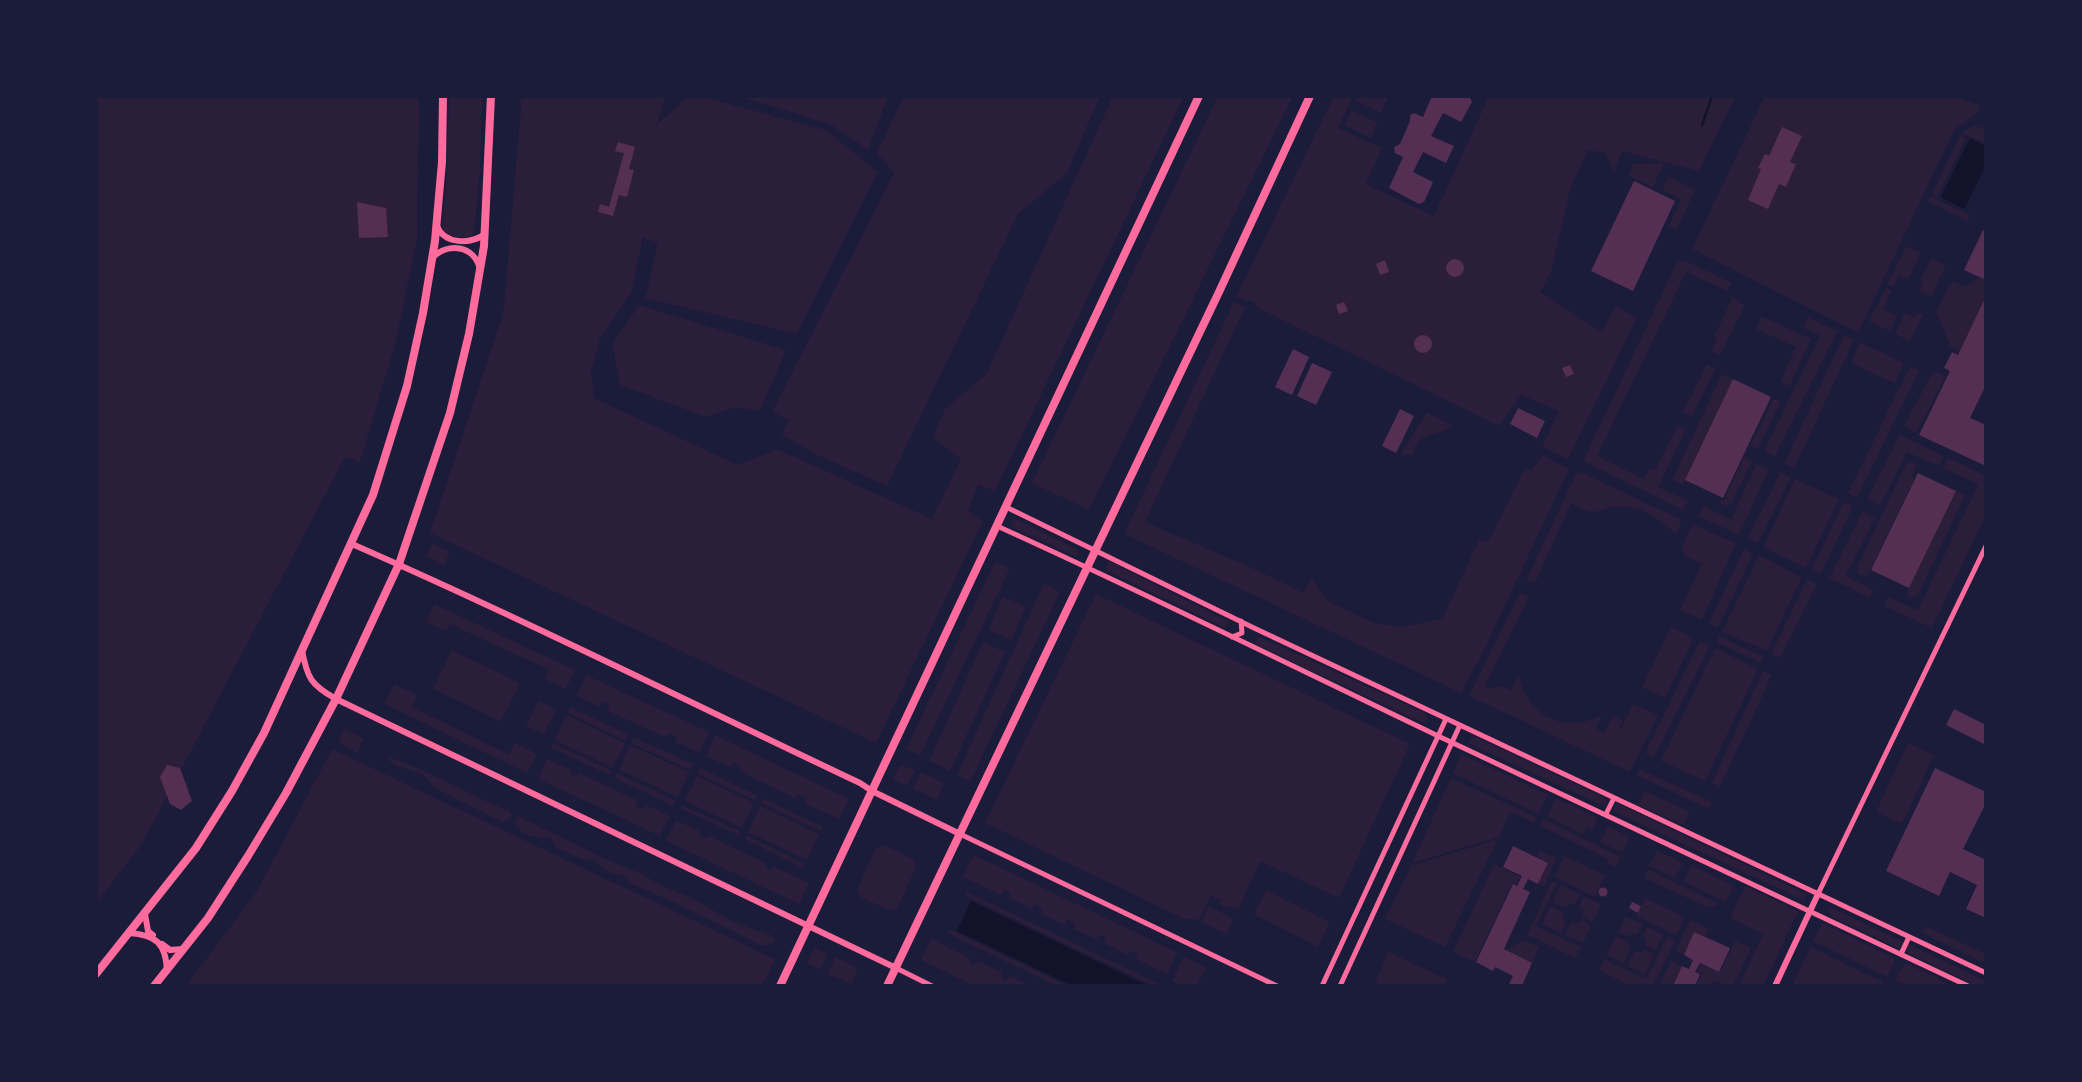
<!DOCTYPE html>
<style>
body{margin:0}
#map{position:relative;width:2082px;height:1082px;overflow:hidden;background:#1b1b3a;font-family:"Fira Sans Condensed",sans-serif}
canvas{display:block}
.frame{position:absolute;inset:0;border:98px solid #1b1b3a;pointer-events:none}
</style>
<div id="map">
<canvas width="2082" height="1082"></canvas>
<div class="frame"></div>
</div>
<script>
const ctx = document.querySelector('canvas').getContext('2d');
ctx.lineJoin = 'round';
function fillPath(path, color) { ctx.fillStyle = color; ctx.fill(path, 'evenodd'); }
function trace(path, color, width, dash) { ctx.strokeStyle = color; ctx.lineWidth = width; ctx.lineCap = dash ? 'butt' : 'round'; ctx.setLineDash(dash || []); ctx.stroke(path); }
fillPath(new Path2D(`
 M96,96H419L417,239L396,341L360,462L345,457L142,844L96,903Z
 M449,96H482L480,169L474,232L470,238L442,235L447,168Z
 M520,96H665L658,122L654,127L689,96H699L826,130L878,172L797,334L645,298L658,243L643,237L631,293L600,339L591,371L594,398L738,465L777,449L932,519L961,459L933,438L945,409L987,373L1113,96H1184L995,491L978,485L968,511L983,521L876,743L430,533L501,320L504,306L521,108Z
 M738,96H888L868,150L830,124Z
 M904,96H1100L1067,173L1018,214L887,486L817,455L782,435L789,420L772,412L894,173L877,153Z
 M1218,96H1293L1089,510L1032,483Z
 M1334,96H1353L1338,128L1382,148L1366,184L1434,216L1489,96H1736L1699,171L1622,151L1614,173L1605,152L1587,151L1570,190L1551,272L1540,292L1602,332L1615,306L1637,318L1568,459L1542,447L1559,411L1521,395L1499,426L1258,308L1252,301H1245L1236,297Z
 M1358,96H1384L1388,98L1381,113L1356,101Z
 M1765,96H1951L1980,105L1977,113L1954,130L1858,333L1692,249Z
 M1352,110L1378,123L1370,138L1345,125Z
 M1973,126L1986,128V144L1961,133Z
 M1960,135L1966,138L1937,197L1932,194Z
 M1664,163L1653,187L1628,176L1633,164Z
 M1668,177L1695,189L1677,230L1669,226L1681,199L1662,190Z
 M1930,196L1970,215L1968,221L1927,201Z
 M1906,246L1921,253L1908,279L1899,275L1893,287L1887,284Z
 M1931,258L1946,266L1931,296L1919,291L1923,282L1920,281Z
 M1678,260L1686,261L1732,283L1727,291L1686,272L1597,456L1644,479L1650,468L1655,470L1678,425L1686,430L1658,487L1688,501L1683,510L1585,462L1584,459Z
 M1980,277L1986,280V296L1960,351L1950,346L1936,312L1949,285L1954,281L1964,287Z
 M1886,288L1892,290L1883,309L1897,316L1890,331L1869,321Z
 M1733,297L1745,305L1720,355L1711,351L1717,338L1714,336Z
 M1234,302L1245,307L1145,522L1250,567L1304,593L1311,578L1328,601L1377,624L1402,627L1442,619L1479,540L1488,542L1525,469L1531,470L1543,455L1569,469L1484,650L1461,693L1124,534Z
 M639,305L786,350L760,411L735,407L706,417L620,385L612,344Z
 M1918,312L1923,315L1910,341L1895,334L1905,313L1915,318Z
 M1761,316L1811,339L1790,386L1780,382L1796,347L1756,329Z
 M1808,317L1837,331L1775,456L1764,451L1820,336L1803,327Z
 M1844,335L1854,340L1794,469L1784,464Z
 M1860,342L1904,363L1895,384L1851,363Z
 M1707,364L1716,368L1692,417L1683,412Z
 M1910,366L1919,371L1857,498L1848,493Z
 M1937,372L1946,376L1916,433L1904,426L1932,373Z
 M1722,374L1733,379L1683,485L1672,480Z
 M1773,399L1781,401L1758,449L1750,446Z
 M1427,412L1451,425C1436,441 1423,426 1413,454L1400,456Z
 M1900,435L1944,456L1939,466L1907,452L1880,506L1867,499Z
 M1744,457L1752,461L1732,503L1726,506L1720,503L1721,499L1724,500Z
 M1949,458L1986,476V515L1932,628L1884,606L1888,597L1918,610L1978,485L1943,468Z
 M1911,462L1917,465L1911,477L1915,478L1867,577L1858,573L1857,569L1859,563L1906,464Z
 M1756,464L1769,469L1739,535L1698,516L1703,506L1731,519Z
 M1781,472L1791,477L1758,543L1747,539Z
 M1579,473H1583L1682,520L1676,534C1657,517 1639,504 1613,507C1606,508 1599,512 1593,512C1586,512 1577,506 1571,504L1535,583L1526,580L1575,476Z
 M1795,479L1839,499L1806,568L1763,547Z
 M1956,491L1965,495L1918,595L1911,598L1907,596L1909,588Z
 M1844,502L1853,506L1821,574L1811,570Z
 M1862,512L1875,518L1846,576L1874,590L1870,598L1829,578Z
 M1015,519L1077,549L1078,555L1076,557L1012,527L1011,524Z
 M1692,524L1736,543L1702,620L1680,610L1702,564L1685,556L1682,547Z
 M432,543L450,552L444,565L426,556Z
 M1744,549L1753,554L1718,628L1709,623Z
 M1759,555L1802,577L1767,651L1722,632Z
 M995,562L1010,568L920,756L906,749Z
 M1108,562H1111L1229,622L1225,628L1106,570Z
 M1807,579L1817,584L1780,658L1771,654Z
 M1044,583L1060,592L970,782L957,775Z
 M1520,593L1529,597L1485,685L1488,689L1502,686L1511,690L1519,675C1526,717 1566,734 1602,715L1596,729L1604,733L1610,721L1615,717L1623,721L1620,727L1622,728L1633,704L1658,715L1630,772L1469,696Z
 M1096,594L1410,744L1339,898L1260,861L1239,908L1223,907L1220,903L1221,900L1211,895L1198,921L1192,919H1184L985,823Z
 M1003,596L1026,607L1011,640L988,630Z
 M434,604L575,670L566,689L545,679L549,670L450,624L446,631L426,622Z
 M1671,627L1694,638L1665,698L1642,687Z
 M1258,636L1425,713L1428,718L1426,722H1421L1255,644Z
 M1719,636L1764,657L1761,663L1717,643Z
 M1700,641L1710,646L1654,757L1645,753Z
 M983,642L1005,652L950,771L929,761Z
 M1715,648L1758,669L1705,781L1661,761Z
 M452,650L520,683L501,722L433,689Z
 M1763,671L1772,675L1720,787L1712,783Z
 M586,675L709,732L699,753L675,742L676,737L669,733L665,737L608,711L609,707L607,703H602L600,707L576,696Z
 M394,684L417,695L412,707L509,754L515,743L537,754L527,773L384,704Z
 M538,701L556,709L544,734L526,726Z
 M570,707L629,735L626,741L568,713Z
 M566,715L625,743L613,768L555,740Z
 M345,729L364,739L357,753L338,742Z
 M715,735L849,799L839,819L805,804L806,799L799,795L795,798L739,771L740,768L737,764L733,763L730,767L706,756Z
 M1473,736L1606,798L1607,804L1606,806L1602,805L1470,744L1468,741Z
 M633,737L693,764L690,770L631,743Z
 M553,743L612,771L610,775L551,748Z
 M1908,743L1934,755L1902,824L1876,812Z
 M630,745L689,772L678,797L619,770Z
 M332,749L775,959L762,986H186L257,891Z
 M1462,754L1548,795L1538,814L1453,773Z
 M386,756C429,770 467,794 509,811L511,814V818L502,822L494,818C476,808 457,801 439,790C431,786 428,777 419,773C406,767 394,769 386,756Z
 M547,759L570,769L572,776H577L579,773L637,800L636,805L638,808H643L646,805L670,816L660,836L538,779Z
 M900,764L915,771L907,786L893,779Z
 M700,768L757,795L755,801L697,773Z
 M1639,769L1712,802L1709,809L1636,775Z
 M921,772L944,783L937,800L913,789Z
 M617,773L676,801L674,806L614,778Z
 M697,776L754,803L742,828L685,801Z
 M1451,778L1536,817L1534,823L1510,812L1499,837L1412,863Z
 M1645,791L1690,812L1683,825L1638,805Z
 M763,798L823,827L820,831L761,803Z
 M1556,798L1598,818L1592,831L1586,827L1583,834L1547,817Z
 M1617,803L1806,894L1805,899L1803,900L1615,812L1614,806Z
 M682,805L740,831L738,835L681,809Z
 M760,806L819,834L807,860L748,832Z
 M518,816L604,858L642,874L664,887L686,895L736,923L771,935L775,939L773,943L763,946L667,899L628,883L627,877L608,872L592,859L586,861L557,848L550,837C536,838 523,837 515,824Z
 M1543,819L1621,857L1616,867L1607,863L1608,859L1540,826Z
 M676,820L699,831V836L706,839L709,836L766,863L765,866L768,870H771L774,867L809,883L799,904L666,841Z
 M1608,826L1630,837L1622,853L1600,842Z
 M746,835L805,864L803,868L745,839Z
 M1498,839L1445,947L1385,919L1411,866Z
 M884,845L913,859L916,867L897,909L890,910L862,898L857,891L875,849Z
 M1657,850L1683,863L1675,878L1649,866Z
 M1540,851L1557,858L1544,887L1538,884L1548,863L1537,857Z
 M974,855L1177,952L1167,974L1136,959L1138,954L1135,951L1130,952L1128,955L1105,944L1106,940L1104,936H1099L1096,940L1073,929L1075,925L1072,921L1067,920L1064,925L1041,914L1043,909L1040,906L1035,905L1032,909L1009,898L1011,894L1008,891H1003L1001,895L963,877Z
 M1564,856L1605,875L1595,897L1554,877Z
 M1494,864L1520,877L1517,885L1512,883L1475,962L1453,952Z
 M1691,865L1734,886L1726,902L1683,882Z
 M1648,869L1717,903L1716,906L1707,907L1644,878Z
 M1552,881L1557,883L1536,926L1581,947L1575,958L1527,935Z
 M1561,885L1580,894L1575,904H1569L1565,908L1552,902Z
 M1745,886L1798,911L1763,986H1739L1763,934L1730,918Z
 M1266,890L1330,922L1318,947L1254,915Z
 M967,892L1159,984L1158,986H1153L966,896Z
 M1584,896L1601,904L1593,922L1582,917L1583,911L1579,906Z
 M1645,898L1685,917L1676,935L1636,916Z
 M1209,906L1234,919L1226,934L1201,922Z
 M1550,906L1563,912L1562,918L1566,922L1561,933L1542,924Z
 M1832,908L1986,981V986H1977L1830,916L1829,911Z
 M1625,916L1643,924L1638,934H1632L1629,937L1619,932Z
 M1581,920L1591,925L1583,943L1565,935L1570,924H1576Z
 M1690,920L1709,929L1705,937L1694,932L1684,955L1676,951Z
 M1822,923L1893,957L1894,962L1887,977L1813,941Z
 M1647,926L1663,935L1656,950L1646,946L1645,939L1643,936Z
 M1925,926L1986,954V964L1922,933Z
 M949,929L1068,986H1057L947,933Z
 M1616,936L1627,941L1630,951L1624,964L1606,955Z
 M1667,937L1675,941L1653,986H1631L1599,970L1604,959L1646,979Z
 M931,939L970,958L969,961L971,964H976L978,961L1001,972L1002,979L1007,980L1010,976L1030,986H974L921,960Z
 M1523,940L1539,947L1532,963L1506,950Z
 M1735,941L1751,948L1733,986H1726L1714,980L1711,986H1696L1702,974L1697,972L1700,964L1720,973Z
 M1811,947L1883,982L1881,986H1792Z
 M815,948L828,954L820,970L807,963Z
 M1644,950L1654,954L1645,975L1627,966L1634,952H1641Z
 M1389,952L1447,979L1444,986H1380L1376,980Z
 M1184,956L1206,967L1197,986H1182L1172,981Z
 M835,957L858,968L851,984L828,974Z
 M1671,960L1682,966L1673,986H1659Z
 M1904,964H1908L1953,986H1907L1895,980Z`), '#2a1e3b');
fillPath(new Path2D(`
 M1972,139L1986,146V165L1964,209L1941,197L1969,140Z
 M971,901L1148,986H1073L957,931Z`), '#12122b');
trace(new Path2D(`
 M1702,125L1712,96`), '#12122b', 2.5);
fillPath(new Path2D(`
 M1432,96H1463L1470,98L1472,102L1461,122L1443,113L1431,136L1454,146L1446,163L1423,152L1413,172L1433,182L1424,202L1419,204L1389,188L1403,157L1395,153L1394,147L1400,144L1410,121V115L1414,113L1423,117Z
 M1782,127L1802,136L1790,162L1796,164L1786,187L1779,184L1768,209L1748,200L1761,169L1758,168L1765,154L1769,156Z
 M618,142L635,147L629,169L634,170L627,197L619,195L613,216L598,212L600,204L609,207L624,153L615,151Z
 M1634,181L1675,201L1633,291L1591,271Z
 M357,202L386,208L388,237L359,238Z
 M1983,230L1986,231V280L1964,270Z
 M1446 268a9 9 0 1 1 18 0a9 9 0 1 1-18 0Z
 M1385,260L1389,272L1380,275L1376,264Z
 M1986,296V385L1970,418L1986,425V466L1919,435L1950,371L1944,368L1952,352L1958,355Z
 M1344,302L1348,311L1339,314L1336,305Z
 M1414 344a9 9 0 1 1 18 0a9 9 0 1 1-18 0Z
 M1293,349L1309,357L1292,395L1275,387Z
 M1312,363L1332,372L1316,405L1297,396Z
 M1570,365L1574,374L1566,377L1562,368Z
 M1733,379L1771,397L1723,498L1685,480Z
 M1518,408L1545,421L1537,438L1510,424Z
 M1400,409L1414,416L1396,453L1382,446Z
 M1918,473L1956,491L1909,588L1871,570Z
 M1954,709L1986,725V745L1946,725Z
 M167,765L180,768L192,801L181,810L170,804L160,777Z
 M1935,768L1986,792V803L1963,849L1986,860V918L1966,909L1977,885L1950,872L1939,896L1886,871Z
 M1513,846L1548,863L1538,884L1528,879L1523,889L1530,892L1504,949L1532,963L1522,986H1508L1513,976L1495,967L1493,971L1476,962L1513,884L1517,886L1522,876L1503,867Z
 M1598.5 892a4.5 4.5 0 1 1 9 0a4.5 4.5 0 1 1-9 0Z
 M1632,902L1641,906L1638,913L1629,908Z
 M1694,932L1730,948L1719,972L1700,963L1695,972L1700,974L1695,986H1673L1682,966L1689,969L1693,960L1684,955Z`), '#542f53');
trace(new Path2D(`
 M1006,507L1254,628L1986,973
 M997,526C1145,593 1290,665 1436,735C1613,819 1791,901 1968,986
 M1232,637L1242,633L1241,621
 M1606,814L1614,798
 M960,834L1277,986
 M1818,894L1986,546
 M1901,954L1909,937
 M896,968L932,986
 M1322,986L1446,719
 M1340,986L1460,725`), '#ff6b9d', 5);
trace(new Path2D(`
 M437,226C444,244 470,245 485,234
 M432,258C448,242 474,245 480,269
 M352,544C523,619 691,703 860,783L872,791L960,834
 M302,650C307,678 311,685 336,699L896,968
 M145,914L148,931L153,935
 M129,933C156,935 166,943 167,971
 M162,944L170,950L183,949
 M1775,986L1818,894`), '#ff6b9d', 6);
trace(new Path2D(`
 M96,974L196,848L232,791L264,733L373,495L407,386L423,313L435,241L442,162L443,96
 M154,986L208,918L248,856L286,793L336,699L399,564L450,413L469,334L484,246L491,96
 M780,986L1199,96
 M887,986L1219,292L1310,96`), '#ff6b9d', 8);
</script>
